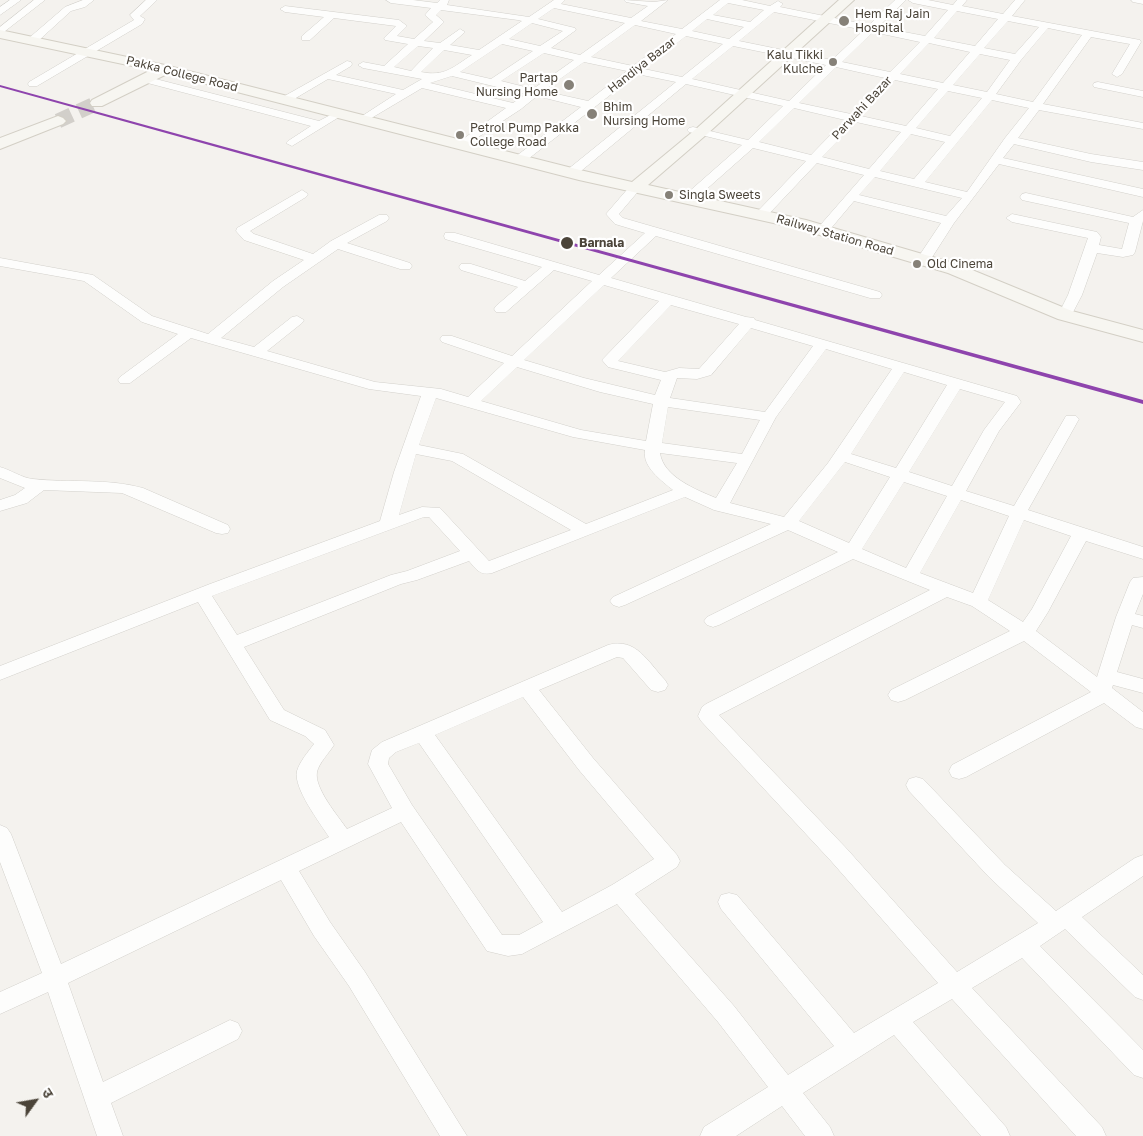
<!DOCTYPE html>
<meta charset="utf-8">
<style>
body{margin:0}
#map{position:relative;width:1143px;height:1136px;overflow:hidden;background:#f4f2ee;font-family:"Golos Text","Noto Sans Devanagari",sans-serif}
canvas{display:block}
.north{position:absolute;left:10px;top:1076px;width:50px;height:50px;-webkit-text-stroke:4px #fff;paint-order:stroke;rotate:58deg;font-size:14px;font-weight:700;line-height:20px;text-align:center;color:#4b4439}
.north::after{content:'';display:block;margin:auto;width:18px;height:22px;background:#4b4439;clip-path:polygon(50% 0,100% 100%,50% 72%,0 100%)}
</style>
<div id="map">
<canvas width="1143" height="1136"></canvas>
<div class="north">उ</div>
</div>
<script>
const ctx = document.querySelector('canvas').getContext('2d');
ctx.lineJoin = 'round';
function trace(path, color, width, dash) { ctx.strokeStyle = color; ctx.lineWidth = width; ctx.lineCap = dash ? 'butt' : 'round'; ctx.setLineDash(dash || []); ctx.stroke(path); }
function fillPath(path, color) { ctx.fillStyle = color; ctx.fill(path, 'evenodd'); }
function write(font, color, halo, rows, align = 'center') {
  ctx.font = font + ' "Golos Text",sans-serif'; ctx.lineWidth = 4.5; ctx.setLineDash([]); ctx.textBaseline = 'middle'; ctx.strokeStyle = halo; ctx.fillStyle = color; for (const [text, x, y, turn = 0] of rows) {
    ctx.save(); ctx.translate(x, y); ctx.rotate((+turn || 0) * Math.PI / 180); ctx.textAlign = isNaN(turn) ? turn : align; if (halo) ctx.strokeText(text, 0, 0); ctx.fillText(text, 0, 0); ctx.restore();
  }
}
trace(new Path2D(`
 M58,121L97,103`), '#d2cfca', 15, [15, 8]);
const street = new Path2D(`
 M10,0H21L0,15V7Z
 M34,0H45L0,35V27Z
 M83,0H94L85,7L71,11L37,42H29V38L65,7Z
 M146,0H157L140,16L145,19L142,24L37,86H29L28,84L29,82L134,20L130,15Z
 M386,0H413L437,3L440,0H449L447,5L529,17L554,0H565L561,4L631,18L648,6L626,2L624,0L654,2L668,0L641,21L682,29L720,0H742L770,6L778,1L783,4L780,7L869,25L895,0H906L878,27L925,36L948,10L913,3L908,0H928L953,5L957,0H967L962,6L1003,14L1015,0H1025L1012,16L1140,40L1141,42L1122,74L1117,77L1112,74L1130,44L1091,37L1043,104L1143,123V129L1039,110L1018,138L1091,154L1143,162V170L1091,162L1014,144L1003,158L1143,189V197L999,164L954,223L929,262L924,263L917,259L941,223L854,201L827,233H817L816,230L864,175L817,163L765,218L761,219L755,215L757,212L806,161L753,148L692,202H684L682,199L684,196L742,145L689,132L687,130L689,128L693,127L748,140L783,106L686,84L575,176L571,177L565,173L567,170L676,82L637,74L523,163L519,164L513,160L515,157L581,107L537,96L521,109L463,147L459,146L457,144L459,142L506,108L422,88L363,123L359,122L357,120L359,118L396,94L328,79L289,102H281L279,100L281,98L347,61L351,62L352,64L351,66L336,75L403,90L422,79L363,68L358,65L363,62L384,66L408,44L385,40L384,38L396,26L334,18L310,40H302V36L324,17L285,12L280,9L285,6L399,20L407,26L397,36L414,39L433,22L425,15L431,8L391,3ZM728,3L764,10L750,22L713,15ZM554,8L625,23L580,55L551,48L576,30L575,28L538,19ZM441,10L518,20L522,21L479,50L450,45L465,32L460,29L440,43L424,41L444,22L436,15ZM957,11L998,19L975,46L934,38ZM774,12L864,30L832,60L739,41ZM707,19L744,27L729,39L692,31ZM1008,21L1039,27L1015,54L984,48ZM532,23L563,31L540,46L509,39ZM635,25L676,34L633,66L591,57ZM1048,28L1082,35L1033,102L996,94L1021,60ZM873,32L920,42L890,72L842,62ZM686,36L723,44L682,77L644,69ZM929,43L970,52L943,83L900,74ZM502,44L533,51L491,79L460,72ZM418,46L433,48L411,71L394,67ZM733,46L826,65L789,101L692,79ZM444,50L472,55C453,67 445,77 421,72ZM544,53L574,60L533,89L501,81ZM980,54L1010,60L987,92L953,85ZM584,62L627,71L588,101L543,91ZM836,67L885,78L851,114L799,103ZM452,76L526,94L513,103L430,83ZM895,80L938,89L906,126L861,116ZM948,91L982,98L950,136L916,128ZM992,100L1029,108L1005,138L967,192L925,182ZM794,108L845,120L811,155L759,142ZM856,122L901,132L869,169L822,157ZM911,134L945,142L914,179L880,171ZM875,177L962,198L946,216L859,195Z
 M1131,0H1143V4L1133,2Z
 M144,76L319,121L338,111L344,114L292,146L286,143L288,141L311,126L140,81L139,79Z
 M1098,82L1143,91V97L1094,87L1093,85L1094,83Z
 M635,184L641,188L619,214L623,218L880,292L882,295L880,298H870L656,236L611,278L746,317L754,318L755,320L1017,396L1021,402L999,431L966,491L1014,506L1066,416H1076L1079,419L1028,510L1143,547V559L1086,541L1048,612L1036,631L1097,677L1116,617L1130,582L1133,578L1143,577V594L1135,614L1143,616V628L1132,625L1117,672L1143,679V693L1113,685L1112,688L1143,712V729L1136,727L1104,703L966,777L959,779L952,777L949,771L952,765L1091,692L1024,641L905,700L898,702L891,700L888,695L891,690L1010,631L972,606L947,597L719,715L847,849L957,972L1038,923L989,877L909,791L906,785L909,779L916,777L923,779L1005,865L1056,911L1135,858L1143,855V876L1082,917L1143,975V1000L1135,997L1065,929L1040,946L1143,1050V1078L1134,1075L1022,958L972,988L1102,1127L1106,1136H1076L952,999L913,1022L1006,1127L1010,1136H981L894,1035L803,1093L830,1127L834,1136H805L782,1106L736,1136H700L704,1127L768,1087L718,1022L617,904L522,954L508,956L487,951L401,822L299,871L330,922L365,972L467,1136H440L349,986L314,936L281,880L68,983L103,1082L230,1020L238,1023L242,1031L238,1039L111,1103L123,1136H97L48,992L0,1014V992L42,973L0,862V825L7,828L11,834L61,964L329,837C320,823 293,788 297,771C300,761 308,752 314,744L305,736L270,720L198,602L0,680V666L210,584L380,521L394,472L421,396L369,389L191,338L130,383H120L118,380L120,377L178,334L142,322L84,281L0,266V258L93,275L152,316L208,334L273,281L304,260L244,240L236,231L237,228L302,190L308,194L306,197L250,231L254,234L313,254L331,241L379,215H387L389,218L387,221L347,243L410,263L412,266L410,269H400L338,249L283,287L221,338L254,347L292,317L297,316L304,320L302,323L267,351L375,382L441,389L468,397L504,363L442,342L440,339L442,336H452L512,356L592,281L554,270L506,312H496L494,309L496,306L518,287L461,270L459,267L461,264H471L525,281L542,267L445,239L444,236L445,233H455L599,275L645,233L615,224L606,214L631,185ZM604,285L659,301L602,360L608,367L661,380L655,395L584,378L524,360ZM671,305L739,324L699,369L679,368L665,372L618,361ZM751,328L813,346L765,412L670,398L677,378L697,379L711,375ZM826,349L892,369L828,463L784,517L730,503L776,417ZM517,367L600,392L653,404L646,441L581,430L481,401ZM904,372L947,385L896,468L851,454ZM960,389L1005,402L984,430L952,486L909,472ZM436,398L573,437L645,450C642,467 662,481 673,490L586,524L463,454L419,445ZM668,407L760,420L742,454L662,443ZM660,453L737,463L716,498C697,490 663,477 660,453ZM416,454L452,461L571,530L489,561L440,508L422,507L399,515ZM845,462L890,477L849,543L799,521ZM904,482L947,496L906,568L862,549ZM685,497L714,510L771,524L613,597L610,601L613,605L619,607L625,605L788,530L838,552L707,617L704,621L707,625L713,627L719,625L853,559L930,590L706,704L702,707L698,716L701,721L831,861L938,983L854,1033L737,895L729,893L721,895L718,902L721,909L834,1046L788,1075L734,1006L635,894L677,867L680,861L677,855L593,758L539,690L617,657L623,658L651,690L658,692L665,690L668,685L665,680C648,662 636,637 608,645L382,742L372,750L368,764L392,808L347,829C338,816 314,788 317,772C319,763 329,753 334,745L325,730L284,710L244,647L401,584L417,580L469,561C476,569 480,576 492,573ZM961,500L1009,516L973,593L920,573ZM424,517H429L460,551L407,571L391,575L237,635L212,596ZM1024,520L1071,536L1032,609L1023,622L988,600ZM523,697L579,770L654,859L612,885L562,912L435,735ZM419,743L543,922L519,935H502L412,805L388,764L389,758L396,752Z
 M1026,193L1133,217L1143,210V221L1135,252L1133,255L1123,257L1097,253L1082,295L1070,318H1060L1058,315L1068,295L1088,238L1012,222L1006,218L1012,214L1097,232L1101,237L1099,245L1122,249L1129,223L1022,200L1020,197L1022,194Z
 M0,467C11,470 22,478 33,479C70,483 107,478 143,488L228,525L230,529L228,533L222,534L216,533L122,493L44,490L27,503L0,511V500L15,495L25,488L0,478Z`);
const secondary = new Path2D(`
 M839,0H854L706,135L648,185L806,220L960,265L1072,311L1143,330V342L1058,319L948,273L796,228L579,180L167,74L102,106H92L90,103L92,100L151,70L0,38V30L165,65L580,170L632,182L696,129Z
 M58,116L63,118L66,121L63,124L0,149V138Z`);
trace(street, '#d2d0cb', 1);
trace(secondary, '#d3cfc5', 2);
fillPath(street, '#fdfdfc');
fillPath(secondary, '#f7f6f1');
fillPath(new Path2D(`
 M0,85L1143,400V404L0,87Z`), '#8e44ad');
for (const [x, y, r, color] of [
 [844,21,6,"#868178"],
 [833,62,5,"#868178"],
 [569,85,6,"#868178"],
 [592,114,6,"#868178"],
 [460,135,5,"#868178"],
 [669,195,5,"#868178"],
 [567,243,7,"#4b4439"],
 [917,264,5,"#868178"]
]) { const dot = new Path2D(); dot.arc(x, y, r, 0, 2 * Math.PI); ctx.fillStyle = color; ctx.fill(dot); trace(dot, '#fff', 2); }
write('12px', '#4b4439', '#fff', [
 ["Hem Raj Jain",855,14],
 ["Hospital",855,28],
 ["Kalu Tikki",823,55,"right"],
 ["Kulche",823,69,"right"],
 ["Partap",558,78,"right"],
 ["Nursing Home",558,92,"right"],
 ["Bhim",603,107],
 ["Nursing Home",603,121],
 ["Petrol Pump Pakka",470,128],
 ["College Road",470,142],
 ["Singla Sweets",679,195],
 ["Old Cinema",927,264]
], 'left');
write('12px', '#4b4439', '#fff', [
 ["Handiya Bazar",642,65,-38],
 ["Pakka College Road",182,74,14],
 ["Parwahi Bazar",862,108,-47],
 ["Railway Station Road",835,235,16]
]);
write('bold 12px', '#4b4439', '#fff', [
 ["Barnala",579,243]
], 'left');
</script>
